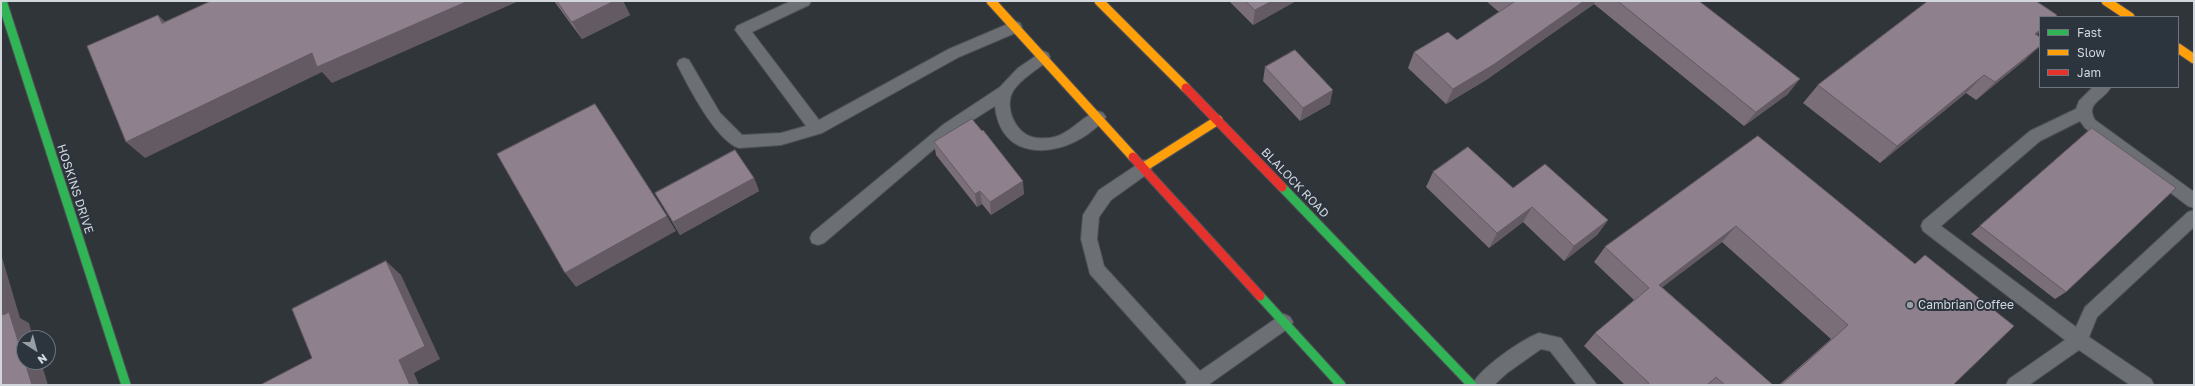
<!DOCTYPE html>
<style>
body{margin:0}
#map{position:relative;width:2195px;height:386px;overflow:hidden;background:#30353a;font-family:"Golos Text",sans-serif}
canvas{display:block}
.frame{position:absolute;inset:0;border:2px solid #d2d7dd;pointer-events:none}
.legend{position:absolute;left:2039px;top:16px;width:140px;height:72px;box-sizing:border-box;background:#2c343e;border:1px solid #6e757e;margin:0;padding:5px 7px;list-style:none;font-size:12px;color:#d2d7dd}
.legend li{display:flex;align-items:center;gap:8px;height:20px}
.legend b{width:20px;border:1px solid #6e757e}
.north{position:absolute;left:16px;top:330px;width:40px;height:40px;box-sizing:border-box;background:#2c343e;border:1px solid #6e757e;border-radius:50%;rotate:144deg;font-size:11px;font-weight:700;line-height:16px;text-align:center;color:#d2d7dd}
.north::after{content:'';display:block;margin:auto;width:14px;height:18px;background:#999ea4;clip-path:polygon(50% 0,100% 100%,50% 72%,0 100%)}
</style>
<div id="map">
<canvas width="2195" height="386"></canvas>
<div class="frame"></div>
<ul class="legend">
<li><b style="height:5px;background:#30b455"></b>Fast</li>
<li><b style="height:5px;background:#ff9f0a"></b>Slow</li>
<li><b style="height:5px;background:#e5322d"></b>Jam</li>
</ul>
<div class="north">N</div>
</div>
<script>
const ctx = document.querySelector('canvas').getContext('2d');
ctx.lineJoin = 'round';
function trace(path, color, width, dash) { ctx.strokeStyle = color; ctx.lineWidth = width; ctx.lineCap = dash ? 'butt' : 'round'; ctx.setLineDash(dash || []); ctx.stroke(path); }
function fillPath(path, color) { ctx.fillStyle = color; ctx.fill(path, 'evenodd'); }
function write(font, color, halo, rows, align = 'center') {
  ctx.font = font + ' "Golos Text",sans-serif'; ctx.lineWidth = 4; ctx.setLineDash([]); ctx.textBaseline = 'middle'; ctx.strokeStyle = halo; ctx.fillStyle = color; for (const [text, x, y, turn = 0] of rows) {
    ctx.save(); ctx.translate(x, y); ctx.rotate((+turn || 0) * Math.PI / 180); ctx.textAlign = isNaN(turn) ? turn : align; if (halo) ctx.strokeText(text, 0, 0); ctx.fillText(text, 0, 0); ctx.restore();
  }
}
const lane = new Path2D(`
 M791,1H811L809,5L752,32L819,120L949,49L1015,21L1020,23L1022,27L1020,31L959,57L822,133L781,145L739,148C716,141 688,86 677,64L679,60L684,58L689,60L720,113L742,135L781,133L806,126L735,30L737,26Z
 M1043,51L1048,53L1050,57L1048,61C1036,70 1021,79 1013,91C1004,107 1015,132 1032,137C1037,139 1045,138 1050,138C1070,135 1080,117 1098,111L1103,113L1106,117C1102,124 1094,129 1088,134C1053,159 1000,159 995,106L954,132L824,243L818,245L812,243L810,238L812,233L944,124L1000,87L1018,68Z
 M2093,87H2111C2103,101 2085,103 2095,120L2194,192V208L2188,206L2085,128L2080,121L2040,141L1941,226L2076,327L2085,307L2188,212L2194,210V227L2097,317L2089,337L2151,379L2154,385H2130L2079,350L2029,385H2006L2009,379L2065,340L1923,231L1921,226L1923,221L2030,131L2076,109L2079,101Z
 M1144,160L1150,162L1152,167L1150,172L1111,200L1099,217L1097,239L1104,266L1200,371L1278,317L1284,314L1290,317L1293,322L1290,327L1208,385H1185L1187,382L1090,274L1081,239L1083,215L1099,190Z
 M1539,333L1561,338L1597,385H1577L1550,351L1541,349L1507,373L1494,385H1472C1480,368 1521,340 1539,333Z`);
const fast = new Path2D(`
 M2,1L126,385
 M1282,187L1472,385
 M1260,296L1341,385`);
const slow = new Path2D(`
 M991,1L1133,157
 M1099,1L1186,88
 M2106,1L2130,17
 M2178,48L2194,59
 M1144,167L1218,120`);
const jam = new Path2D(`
 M1186,88L1282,187
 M1133,157L1260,296`);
trace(lane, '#4e5156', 2);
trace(fast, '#4e5156', 11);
trace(slow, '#4e5156', 11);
trace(jam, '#4e5156', 11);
fillPath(lane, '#6c7074');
trace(fast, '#30b455', 9);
trace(slow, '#ff9f0a', 9);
trace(jam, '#e5322d', 9);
fillPath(new Path2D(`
 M554,1H623L630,15L582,39Z
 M1229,1H1296L1253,25Z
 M1486,1H1699L1788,94L1744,126L1594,4L1486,80L1446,104L1408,68L1414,52L1457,40L1499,12Z
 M2037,35L2026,59L1976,100L1966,93L1880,163L1803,103L1818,85Z
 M1265,67L1330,104L1300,121L1263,81Z
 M2092,128L2066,292L2055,299L1971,234Z
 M1758,136L1915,264L1925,255L1953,385H1779L1831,339L1722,242L1662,287L1773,385H1625L1584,346L1595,333L1634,300L1594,262L1605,247Z
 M934,142L1024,194L991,215L982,204L977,207L936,155Z
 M1433,172L1513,188L1608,220L1597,235L1564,261L1523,222L1489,248L1426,187Z
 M754,178L759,191L680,235L655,193Z`), '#7a6e79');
fillPath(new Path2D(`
 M468,1H519L332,83L322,72L145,158L126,142L312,53Z
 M614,1H623L630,15L582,39L572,22Z
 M1272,1H1296L1253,25L1255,10Z
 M1584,1H1595L1594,4L1486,80L1446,104L1453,89Z
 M158,15L176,32L162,23Z
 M2040,30V32L2038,34L2016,52Z
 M2040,46L2026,59L1976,100L1995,82Z
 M1984,75L1966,93L1880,163L1897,146Z
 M1800,79L1788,94L1744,126L1756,112Z
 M1333,90L1330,104L1300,121L1303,108Z
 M754,178L759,191L680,235L673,222Z
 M1023,181L1024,194L991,215L990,202Z
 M980,191L982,204L977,207L975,194Z
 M1532,207L1523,222L1489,248L1497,233Z
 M667,216L676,231L576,287L565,273Z
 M1608,220L1597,235L1564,261L1574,246Z
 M1736,226L1722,242L1647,299L1659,285Z
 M1,254L20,318L29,323L33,338H24V360L3,315L1,309Z
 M386,261L401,275L440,359L414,373L419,385H410L399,360Z
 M25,362H41L48,385H32Z`), '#635a63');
const building = new Path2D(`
 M211,1H468L317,67L312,53L126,142L87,46L158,15L162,23Z
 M557,1H614L572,22Z
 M1246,1H1272L1255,10Z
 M1513,1H1584L1493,65L1453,89L1414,52L1448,32L1457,40L1514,2Z
 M1618,1H1699L1800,79L1756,112Z
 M1928,1H2036L2057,15L2055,17H2040V30L2035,34L2040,37V46L1995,82L1984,75L1897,146L1818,85Z
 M1295,50L1333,90L1303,108L1265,67Z
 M595,104L667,216L565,273L497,154Z
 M972,119L982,131L983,130L1023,181L990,202L980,191L975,194L934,142Z
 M2092,128L2176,188L2066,292L1980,226Z
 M1758,136L1915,264L1925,255L2014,326L1953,385H1781L1848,325L1736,226L1659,285L1773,385H1725L1716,377L1707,385H1646L1649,383L1595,333L1649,288L1605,247Z
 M1468,147L1513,188L1545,164L1608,220L1574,246L1532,207L1497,233L1433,172Z
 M735,150L754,178L673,222L655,193Z
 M386,261L425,346L399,360L410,385H260L312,358L292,309Z
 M1,309L3,315L9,312L24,360V362H25L32,385H1Z`);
fillPath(building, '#8e808d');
trace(building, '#635a63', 1);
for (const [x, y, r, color] of [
 [1910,305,4,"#999ea4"]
]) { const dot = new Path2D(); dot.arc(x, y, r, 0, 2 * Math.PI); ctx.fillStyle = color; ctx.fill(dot); trace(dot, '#2c343e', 1.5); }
write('12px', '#d2d7dd', '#2c343e', [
 ["BLALOCK ROAD",1295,183,46],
 ["HOSKINS DRIVE",75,189,72]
]);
write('12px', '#d2d7dd', '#2c343e', [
 ["Cambrian Coffee",1918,305]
], 'left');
</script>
